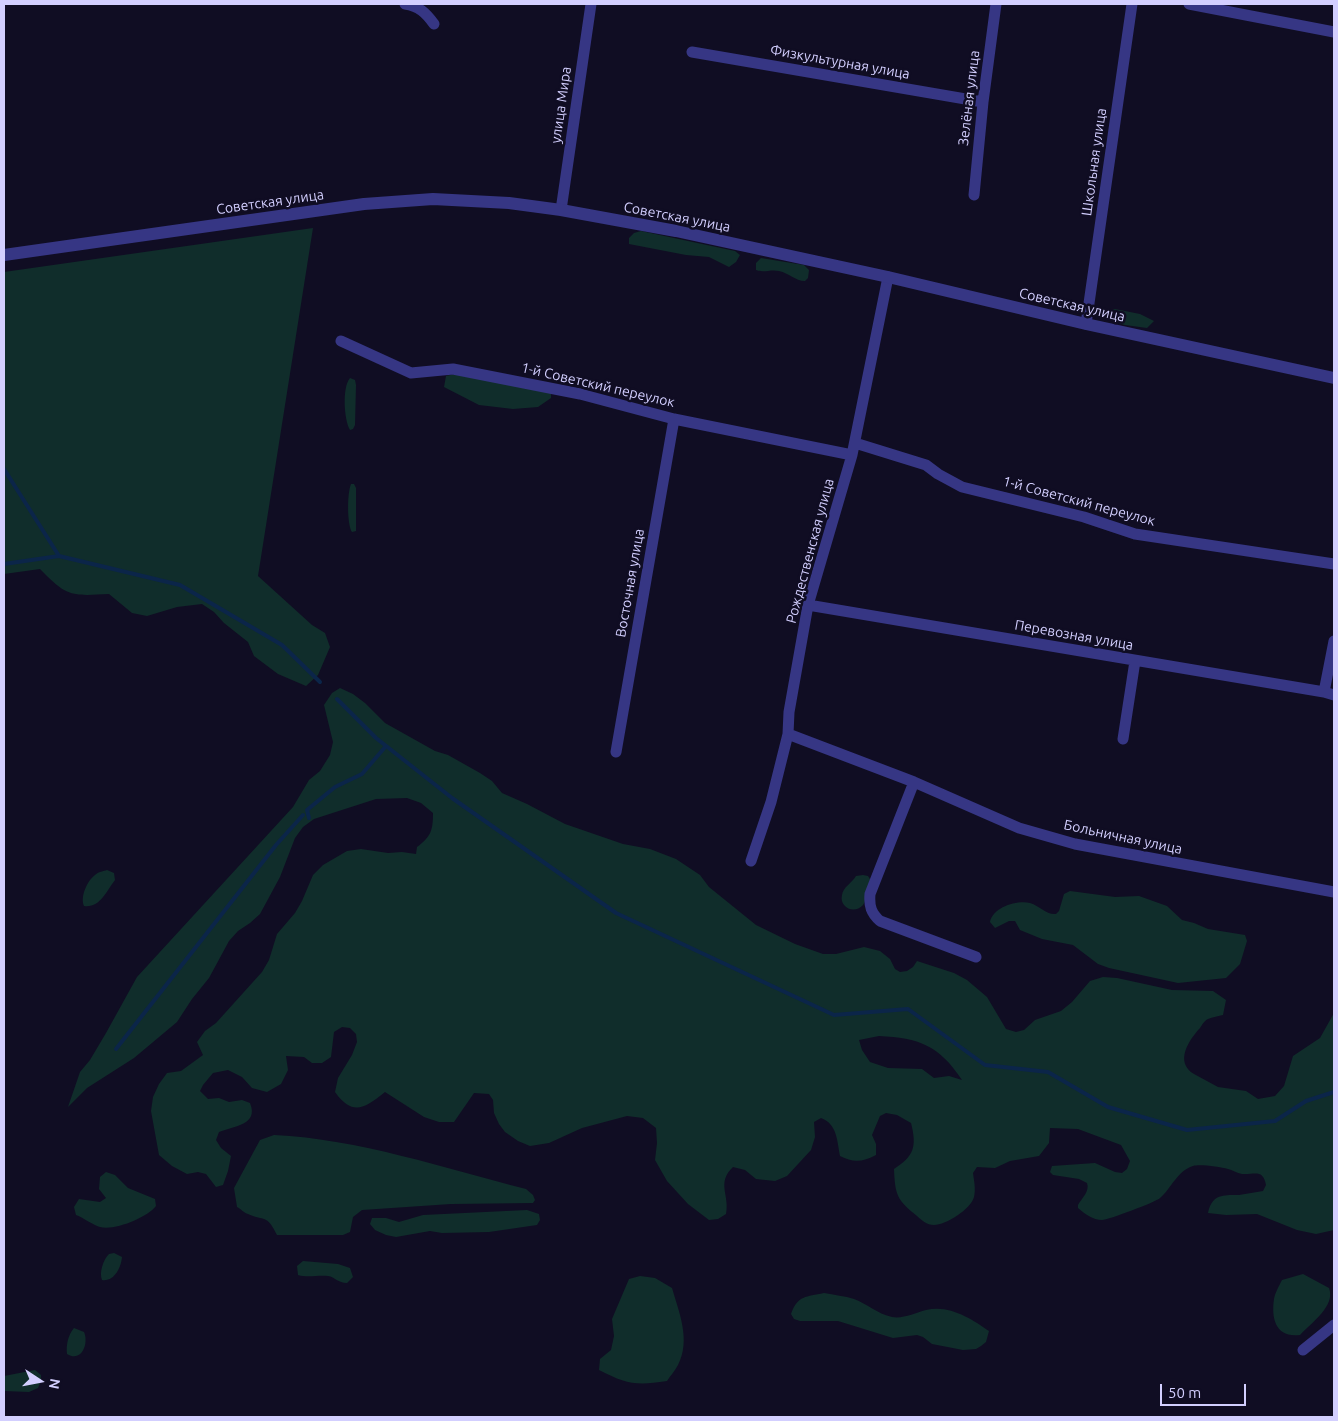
<!DOCTYPE html>
<meta charset="utf-8">
<style>
body{margin:0}
#map{position:relative;width:1338px;height:1421px;overflow:hidden;background:#100d23;font-family:Ubuntu,sans-serif}
canvas{display:block}
.frame{position:absolute;inset:0;border:5px solid #d3cfff;pointer-events:none}
.north{position:absolute;left:15px;top:1356px;width:50px;height:50px;-webkit-text-stroke:4px #100d23;paint-order:stroke;rotate:101deg;font-size:14px;font-weight:700;line-height:20px;text-align:center;color:#d3cfff}
.north::after{content:'';display:block;margin:auto;width:18px;height:22px;background:#d3cfff;clip-path:polygon(50% 0,100% 100%,50% 72%,0 100%)}
.scale{position:absolute;left:1160px;top:1384px;width:86px;height:22px;box-sizing:border-box;border:2px solid #d3cfff;border-top:0;padding-left:6px;font-size:15px;line-height:18px;white-space:nowrap;color:#d3cfff;-webkit-text-stroke:4px #100d23;paint-order:stroke}
</style>
<div id="map">
<canvas width="1338" height="1421"></canvas>
<div class="frame"></div>
<div class="north">N</div>
<div class="scale">50 m</div>
</div>
<script>
const ctx = document.querySelector('canvas').getContext('2d');
ctx.lineJoin = 'round';
function fillPath(path, color) { ctx.fillStyle = color; ctx.fill(path, 'evenodd'); }
function trace(path, color, width, dash) { ctx.strokeStyle = color; ctx.lineWidth = width; ctx.lineCap = dash ? 'butt' : 'round'; ctx.setLineDash(dash || []); ctx.stroke(path); }
function write(font, color, halo, rows, align = 'center') {
  ctx.font = font + ' Ubuntu,sans-serif'; ctx.lineWidth = 5; ctx.setLineDash([]); ctx.textBaseline = 'middle'; ctx.strokeStyle = halo; ctx.fillStyle = color; for (const [text, x, y, turn = 0] of rows) {
    ctx.save(); ctx.translate(x, y); ctx.rotate((+turn || 0) * Math.PI / 180); ctx.textAlign = isNaN(turn) ? turn : align; if (halo) ctx.strokeText(text, 0, 0); ctx.fillText(text, 0, 0); ctx.restore();
  }
}
fillPath(new Path2D(`
 M313,228L258,576L312,625L325,633L330,647L318,675L306,686L278,674L254,656L248,642L224,623L214,612L202,604L177,607L147,616L132,613L109,594C71,596 67,597 40,569L4,574V272Z
 M641,231L735,251L740,255L736,262L729,267L709,257L686,255L629,244V238L634,233Z
 M761,258L804,265L809,270L808,278L805,281C795,281 789,273 779,271C771,269 763,273 756,270V263Z
 M1115,309L1140,314L1154,321L1147,328L1125,325L1099,317L1101,310Z
 M455,374L551,393V398L538,407L513,409L479,405L444,387L446,376Z
 M350,378L355,380L356,385L355,425L353,429L350,430C344,420 342,387 350,378Z
 M351,484H354L356,488V531L352,532C347,525 347,493 351,484Z
 M340,688L353,694L365,703L385,723L435,751L448,755L480,773L492,781L502,793L527,804L565,824L623,844L650,849L676,859L700,875L709,887L756,925L795,944L823,954H836L864,947L880,951L890,959L895,969L900,972L907,971L913,967L917,961L954,973L967,980L987,997L1006,1029L1016,1032L1024,1030L1035,1020L1061,1011L1072,1002L1090,981L1103,977L1117,978L1172,990L1213,991L1226,1000L1223,1015C1219,1016 1212,1017 1208,1019C1205,1020 1202,1025 1200,1028C1189,1040 1174,1062 1194,1074L1218,1087L1246,1091L1258,1099L1275,1096L1284,1086L1293,1056L1320,1038L1334,1013V1230L1316,1234L1297,1230L1257,1214L1226,1215L1208,1213C1212,1194 1223,1195 1239,1195C1247,1194 1255,1192 1263,1191L1266,1185C1263,1168 1254,1175 1242,1174C1237,1173 1232,1170 1228,1169C1220,1167 1200,1164 1193,1166C1177,1171 1171,1189 1160,1198C1156,1202 1108,1220 1102,1220C1093,1220 1085,1214 1078,1208V1205C1082,1198 1090,1191 1087,1183L1079,1179L1053,1175L1050,1172L1052,1166L1095,1163L1115,1172L1122,1173L1127,1169L1130,1161L1121,1145L1078,1129L1050,1128L1049,1143L1039,1156L1010,1161L995,1168L977,1167L973,1173C974,1181 976,1189 974,1197C971,1209 946,1225 934,1225C927,1225 921,1220 917,1216C897,1200 895,1195 894,1169C914,1156 917,1147 911,1123L897,1115L886,1113L880,1116L872,1135L876,1144V1155C863,1162 853,1163 840,1156C837,1140 837,1124 821,1118L814,1122L815,1137L811,1150L787,1176L775,1181L756,1179L745,1170L733,1167C716,1183 730,1195 726,1214L718,1219L709,1220L688,1204L667,1181L655,1160L657,1143L656,1128L643,1118L627,1116L582,1128L549,1143L530,1146L518,1141L505,1132L499,1124L494,1113L493,1100L489,1094L474,1093L454,1122H439L424,1117L385,1092C365,1108 353,1117 335,1092L338,1078L352,1055L357,1042L356,1034L350,1028L342,1027L334,1032L331,1057L322,1063H312L304,1057L286,1056L288,1070L281,1084L267,1092L252,1088L242,1077L228,1070L213,1073L203,1085L200,1091L208,1099L219,1098L229,1102L242,1100L250,1103C259,1125 234,1126 219,1132L216,1140L221,1148L231,1156L228,1171L223,1185L216,1187L206,1174L198,1172L187,1174L172,1166L159,1155L151,1111L153,1097L159,1084L167,1073L181,1071L203,1055L197,1042L205,1031L216,1023L262,972L269,960L277,934L295,913L302,901L313,875L323,865L347,851L361,849L388,853L402,852L416,854L417,847C431,837 433,830 433,813L421,803L407,798L376,799L314,819L303,827L295,838L280,877L260,914L250,923L238,931L229,941L209,978L192,999L177,1022L134,1058L87,1088L68,1107L80,1072L90,1060L106,1033L137,977L293,807L309,780L320,771L330,755L333,742L324,705L332,693ZM879,1036C919,1038 939,1045 962,1080L949,1076L934,1078L922,1069L888,1068L870,1062L862,1050L859,1040Z
 M107,870L114,873L115,880C106,892 100,908 84,906C80,897 87,881 95,875C98,872 104,871 107,870Z
 M863,875L868,876L872,882C869,889 867,900 863,905C854,915 839,907 842,895C843,887 852,883 856,876Z
 M1070,891L1115,897L1139,896L1167,906L1182,920L1194,923L1208,929L1245,935L1247,941L1240,964L1226,978L1178,983L1109,968L1098,964L1073,945L1042,939L1020,930L1015,921H1009L995,928L990,922C993,907 1017,900 1030,903C1040,906 1046,915 1056,914L1059,911L1064,894Z
 M274,1135C359,1139 443,1168 526,1189L533,1195L535,1200L533,1203L451,1204L362,1210L353,1217L350,1232L343,1235H277C266,1213 265,1222 248,1214C244,1213 241,1209 237,1207L234,1188L260,1140Z
 M106,1172L115,1175L128,1188L155,1199L156,1206C148,1217 115,1231 100,1227C95,1226 82,1217 76,1215L74,1207L79,1199L100,1202L106,1198L99,1189L100,1177Z
 M527,1210L539,1214L540,1220L537,1225L489,1232L442,1233L430,1231L396,1237L386,1235L375,1230L370,1224L372,1218H386L399,1222L423,1215Z
 M114,1253L122,1257C121,1268 114,1282 102,1280C99,1273 103,1260 109,1254Z
 M303,1261L338,1264L350,1268L353,1277L347,1283C338,1283 335,1277 328,1276C317,1275 308,1278 298,1275L297,1266Z
 M1303,1274L1329,1288C1336,1306 1311,1323 1300,1335C1276,1338 1271,1319 1274,1299C1275,1293 1279,1286 1282,1280Z
 M640,1276L655,1278L672,1288C679,1312 691,1340 678,1365C675,1371 670,1376 667,1381C636,1386 626,1384 599,1370L600,1359L611,1350L614,1336L612,1319L629,1279Z
 M824,1293C834,1295 845,1296 854,1299C867,1304 878,1314 892,1317C903,1319 915,1313 926,1310C949,1304 972,1319 989,1331L986,1342L981,1346L976,1349L963,1350L932,1344L923,1337L917,1335L893,1338L838,1321H800L794,1319L791,1314C798,1295 806,1297 824,1293Z
 M74,1328L84,1332C89,1343 82,1363 67,1354C66,1345 68,1335 74,1328Z
 M35,1370L41,1375V1381L38,1388L29,1392L4,1391V1376Z`), '#102d2b');
trace(new Path2D(`
 M4,469L59,556
 M4,564L59,556L180,585L282,645L320,682
 M337,699L376,738L452,798L616,913L834,1015L908,1009L985,1065L1048,1072L1108,1107L1187,1130L1275,1121L1306,1101L1334,1092
 M309,818L307,810L335,787L362,774L386,746
 M116,1049L276,845L303,815`), '#0b2549', 4);
trace(new Path2D(`
 M405,4C419,6 426,13 434,24
 M1189,4L1334,32
 M692,52L983,102
 M974,195L983,102L996,4
 M561,210L591,4
 M1086,324L1132,4
 M341,341L411,373L453,369L580,394L674,419L852,455
 M855,443L926,465L938,474L962,487L1084,517L1135,534L1334,564
 M808,605L1324,692L1334,695
 M1324,692L1334,641
 M788,734L914,782L1019,828L1075,844L1334,892
 M1123,739L1135,661
 M616,752L674,419
 M914,782L870,894C869,906 871,913 880,921L976,957
 M751,861L771,802L788,734L789,712L808,605L852,455L888,277
 M1303,1350L1334,1325`), '#363684', 11);
trace(new Path2D(`
 M4,255L364,204L433,199L509,203L561,210L676,231L888,277L1086,324L1334,378`), '#363684', 12);
write('14px', '#d3cfff', '#100d23', [
 ["Физкультурная улица",840,62,10],
 ["Зелёная улица",969,98,-83],
 ["улица Мира",561,105,-82],
 ["Школьная улица",1094,162,-82],
 ["Советская улица",270,202,-8],
 ["Советская улица",677,217,11],
 ["Советская улица",1072,305,13],
 ["1-й Советский переулок",598,385,13],
 ["1-й Советский переулок",1079,501,15],
 ["Рождественская улица",810,551,-75],
 ["Восточная улица",630,583,-80],
 ["Перевозная улица",1074,635,10],
 ["Больничная улица",1123,837,12]
]);
</script>
